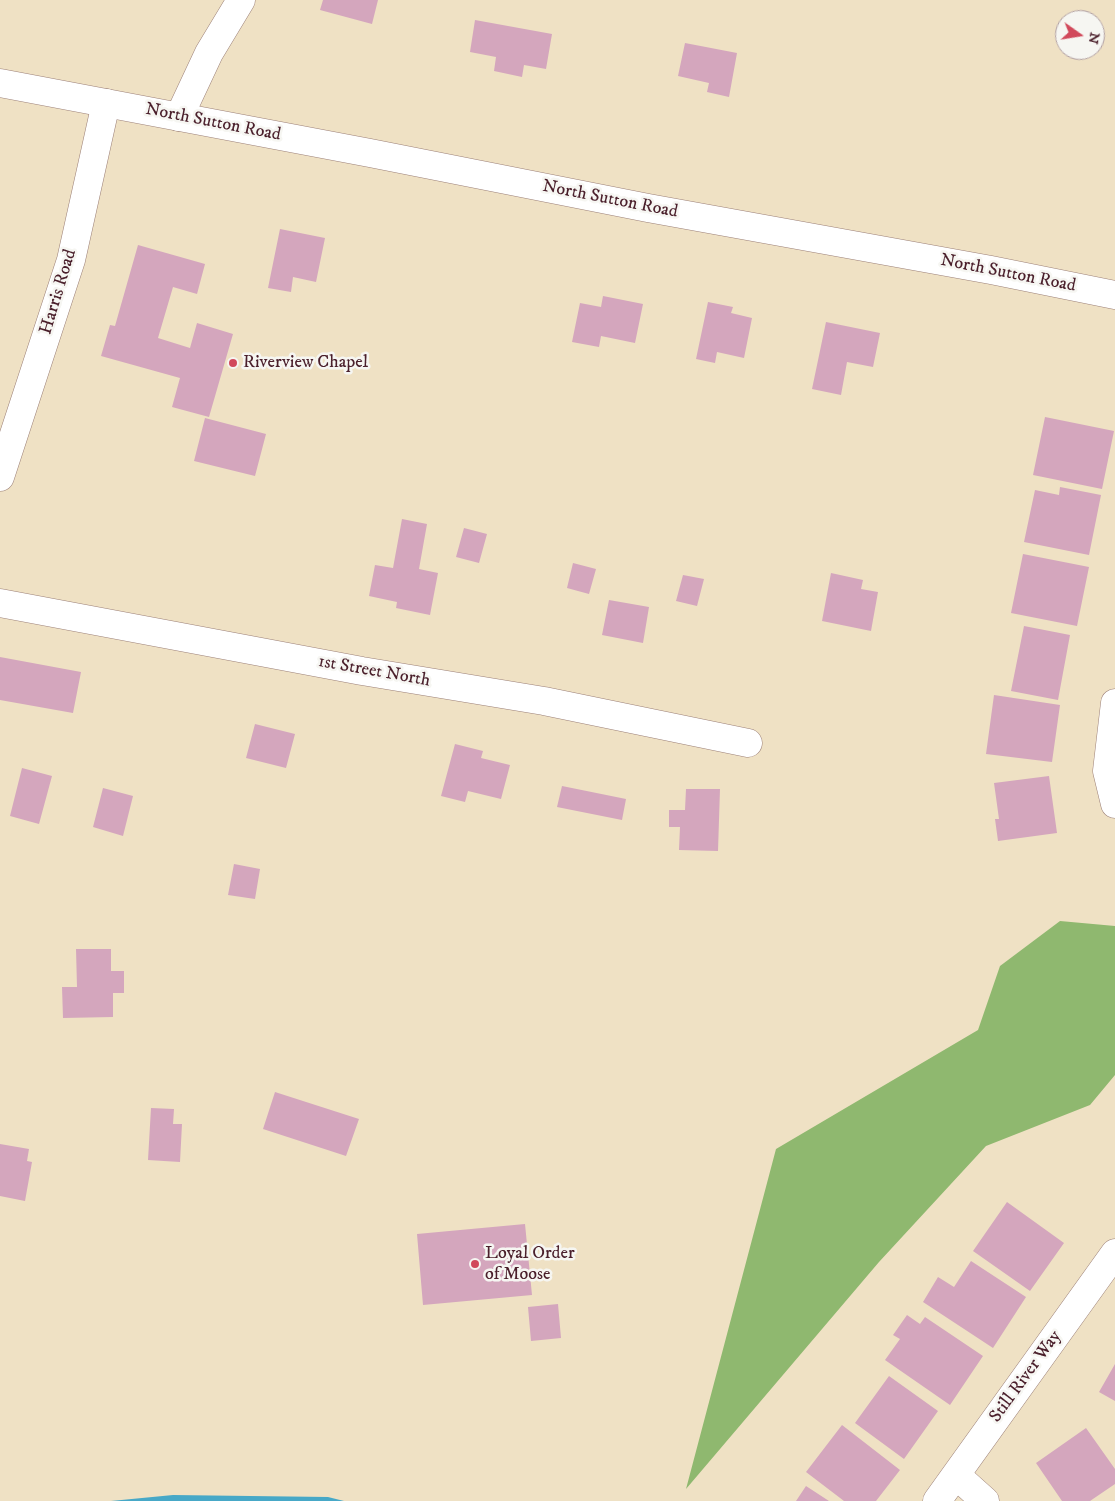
<!DOCTYPE html>
<style>
body{margin:0}
#map{position:relative;width:1115px;height:1501px;overflow:hidden;background:#efe1c4;font-family:"IM FELL DW Pica",serif}
canvas{display:block}
.north{position:absolute;left:1055px;top:10px;width:50px;height:50px;box-sizing:border-box;background:#f6f6f2;border:1px solid #b1a0a2;border-radius:50%;rotate:103deg;font-size:14px;font-weight:700;line-height:20px;text-align:center;color:#4a1f2b}
.north::after{content:'';display:block;margin:auto;width:18px;height:22px;background:#d1495b;clip-path:polygon(50% 0,100% 100%,50% 72%,0 100%)}
</style>
<div id="map">
<canvas width="1115" height="1501"></canvas>
<div class="north">N</div>
</div>
<script>
const ctx = document.querySelector('canvas').getContext('2d');
ctx.lineJoin = 'round';
function fillPath(path, color) { ctx.fillStyle = color; ctx.fill(path, 'evenodd'); }
function trace(path, color, width, dash) { ctx.strokeStyle = color; ctx.lineWidth = width; ctx.lineCap = dash ? 'butt' : 'round'; ctx.setLineDash(dash || []); ctx.stroke(path); }
function write(font, color, halo, rows, align = 'center') {
  ctx.font = font + ' "IM FELL DW Pica",serif'; ctx.lineWidth = 5; ctx.setLineDash([]); ctx.textBaseline = 'middle'; ctx.strokeStyle = halo; ctx.fillStyle = color; for (const [text, x, y, turn = 0] of rows) {
    ctx.save(); ctx.translate(x, y); ctx.rotate((+turn || 0) * Math.PI / 180); ctx.textAlign = isNaN(turn) ? turn : align; if (halo) ctx.strokeText(text, 0, 0); ctx.fillText(text, 0, 0); ctx.restore();
  }
}
fillPath(new Path2D(`
 M1060,921L1115,926V1075L1090,1105L986,1146L879,1262L686,1489L776,1149L978,1030L1000,966Z`), '#8fb86f');
fillPath(new Path2D(`
 M173,1495L328,1497L344,1501H111Z`), '#47a8c7');
fillPath(new Path2D(`
 M323,0H378L372,24L320,10Z
 M475,20L552,34L546,69L524,65L522,77L494,71L496,57L470,52Z
 M685,43L737,53L729,97L707,92L709,83L678,76Z
 M280,229L325,238L316,282L293,277L291,292L268,288Z
 M138,245L205,264L197,294L173,287L158,338L190,348L197,323L233,334L209,417L172,407L180,378L101,356L110,325L115,326Z
 M603,296L643,304L635,343L601,336L599,347L572,342L580,303L601,307Z
 M708,302L733,307L731,313L752,318L744,358L717,352L715,363L696,359Z
 M826,322L880,333L873,367L847,362L841,395L812,389Z
 M1045,417L1114,431L1102,489L1033,475Z
 M205,418L266,434L255,476L194,461Z
 M1060,487L1101,495L1089,555L1024,542L1035,490L1059,495Z
 M402,519L427,524L419,569L438,573L430,615L396,608L397,602L369,596L375,565L393,568Z
 M464,528L487,534L479,563L456,557Z
 M1023,554L1089,567L1077,626L1011,613Z
 M573,563L596,569L589,594L567,588Z
 M831,573L863,580L861,589L878,592L871,631L822,621Z
 M683,575L704,579L697,606L676,601Z
 M609,600L649,607L643,643L602,635Z
 M1024,626L1070,635L1058,700L1011,691Z
 M0,657L81,672L73,713L0,700Z
 M994,695L1060,705L1052,762L986,754Z
 M255,724L295,734L286,768L246,758Z
 M455,744L483,751L481,758L510,765L501,799L468,791L465,802L441,796Z
 M22,768L52,776L39,824L10,816Z
 M1049,776L1057,833L998,841L995,819H999L994,783Z
 M562,786L626,799L622,820L557,807Z
 M103,788L133,796L123,836L93,827Z
 M686,789H720L718,851L679,850L680,827H669V810H685Z
 M234,864L260,869L255,899L228,895Z
 M76,949H111V971H124V993H113V1017L63,1018L62,987H77Z
 M275,1092L359,1119L346,1156L263,1129Z
 M151,1108L174,1109L173,1124H182L180,1162L148,1160Z
 M0,1144L29,1149L27,1161L32,1162L25,1201L0,1196Z
 M1007,1202L1064,1243L1030,1291L973,1251Z
 M525,1224L532,1295L423,1305L417,1234Z
 M971,1261L1026,1297L993,1348L923,1302L938,1277L954,1287Z
 M558,1304L561,1338L531,1341L528,1307Z
 M907,1315L920,1324L925,1317L983,1356L950,1405L885,1360L900,1339L893,1335Z
 M1115,1364V1401L1099,1392Z
 M889,1376L938,1411L904,1459L855,1423Z
 M842,1425L900,1470L876,1501H844L806,1472Z
 M1086,1428L1115,1469V1484L1090,1501H1062L1036,1463Z
 M806,1486L829,1501H796Z`), '#d4a6bd');
const minor = new Path2D(`
 M179,117L209,53L241,0
 M0,477L71,260L106,103
 M0,603L362,671L544,701L748,743
 M1115,703L1107,771L1115,804
 M956,1475L985,1501
 M937,1501L1115,1253`);
const major = new Path2D(`
 M0,83L370,153L648,208L991,270L1115,295`);
trace(minor, '#9c8078', 29);
trace(major, '#9c8078', 29);
trace(minor, '#fff', 28);
trace(major, '#fff', 28);
for (const [x, y, r, color] of [
 [233,363,5,"#d1495b"],
 [475,1264,5,"#d1495b"]
]) { const dot = new Path2D(); dot.arc(x, y, r, 0, 2 * Math.PI); ctx.fillStyle = color; ctx.fill(dot); trace(dot, '#f6f6f2', 2); }
write('18px', '#4a1f2b', '#f6f6f2', [
 ["North Sutton Road",213,123,11],
 ["North Sutton Road",610,200,11],
 ["North Sutton Road",1008,274,11],
 ["Harris Road",59,292,-73],
 ["1st Street North",374,672,10],
 ["Still River Way",1026,1377,-54]
]);
write('18px', '#4a1f2b', '#f6f6f2', [
 ["Riverview Chapel",243,363],
 ["Loyal Order",485,1254],
 ["of Moose",485,1275]
], 'left');
</script>
